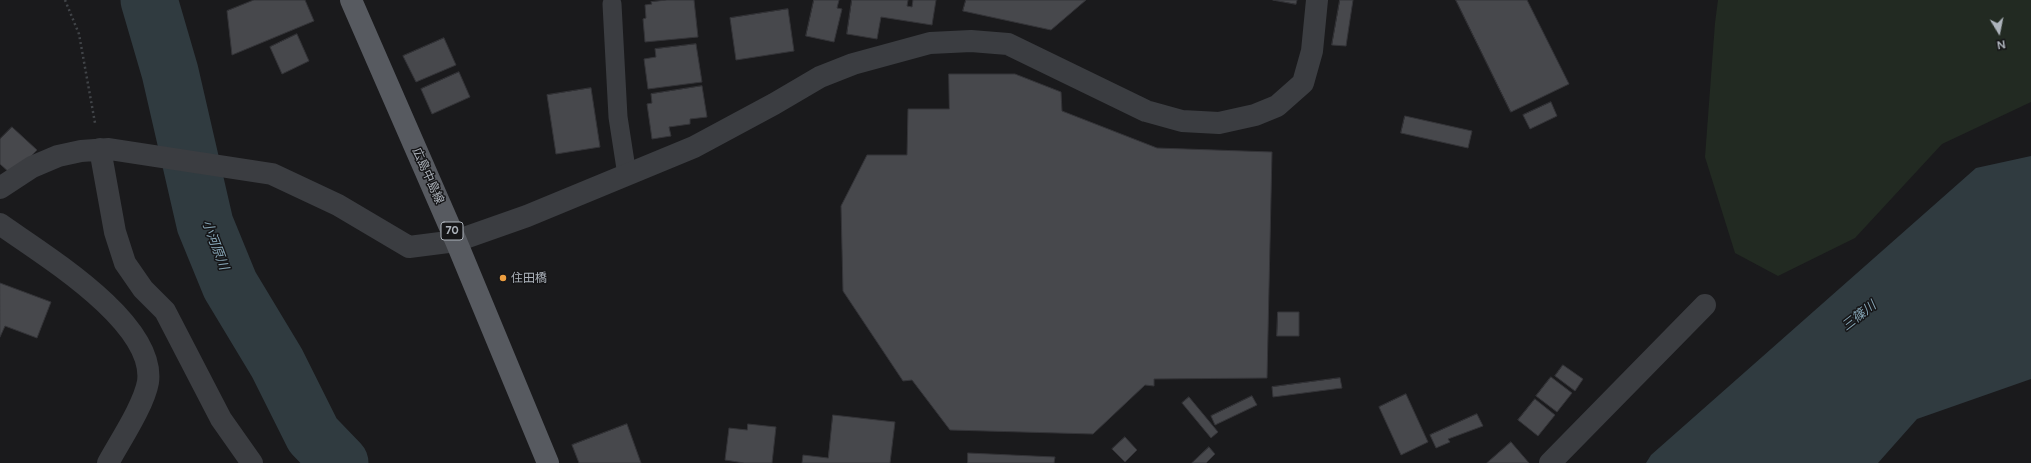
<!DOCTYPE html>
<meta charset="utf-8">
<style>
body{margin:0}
#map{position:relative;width:2031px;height:463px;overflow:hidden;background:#1a1a1c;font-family:Figtree,sans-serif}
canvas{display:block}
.north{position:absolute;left:1979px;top:12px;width:40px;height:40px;-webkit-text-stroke:3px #151517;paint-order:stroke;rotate:170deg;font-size:11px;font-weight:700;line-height:16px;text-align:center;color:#adb3bb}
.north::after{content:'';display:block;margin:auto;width:14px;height:18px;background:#adb3bb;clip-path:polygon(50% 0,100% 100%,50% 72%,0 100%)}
</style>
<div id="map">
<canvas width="2031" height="463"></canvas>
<div class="north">N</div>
</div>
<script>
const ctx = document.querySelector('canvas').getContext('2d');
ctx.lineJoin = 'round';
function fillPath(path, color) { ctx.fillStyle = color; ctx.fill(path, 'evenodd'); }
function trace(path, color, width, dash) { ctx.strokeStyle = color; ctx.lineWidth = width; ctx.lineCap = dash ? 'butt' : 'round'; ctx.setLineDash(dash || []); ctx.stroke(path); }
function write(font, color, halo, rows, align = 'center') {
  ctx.font = font + ' Figtree,"Noto Sans JP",sans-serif'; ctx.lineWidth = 3; ctx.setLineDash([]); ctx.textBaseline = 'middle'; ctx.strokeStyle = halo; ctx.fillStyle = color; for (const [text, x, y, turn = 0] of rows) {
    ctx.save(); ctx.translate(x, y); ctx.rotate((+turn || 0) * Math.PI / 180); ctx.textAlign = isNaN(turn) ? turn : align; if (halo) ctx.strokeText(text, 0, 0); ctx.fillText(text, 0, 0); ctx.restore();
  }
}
fillPath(new Path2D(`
 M1718,0H2031V102L1942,144L1855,238L1778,276L1735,253L1705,157L1715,23Z`), '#222a22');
fillPath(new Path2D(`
 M2031,156V379L1917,419L1878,463H1646L1651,455L1976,168Z`), '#303b40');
trace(new Path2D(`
 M149,0L170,72L205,224L230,285L277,363L313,435L340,463`), '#303b40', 57);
const building = new Path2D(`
 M254,0H305L314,21L232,55L227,11Z
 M667,0H694L698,37L645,42L643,19L646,18L645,5L652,4L651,2Z
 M814,0H839L837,8L842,9L834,42L806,36Z
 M852,0H908L907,6L912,7L913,0H936L932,25L881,17L877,39L847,34Z
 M966,0H1086L1051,30L963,11Z
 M1273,0H1297L1296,4Z
 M1340,0H1353L1346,46L1332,45Z
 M1456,0H1527L1569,84L1511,112Z
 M788,9L794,51L736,60L730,18Z
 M297,34L309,61L282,74L270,47Z
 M444,38L456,65L416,82L403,56Z
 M696,44L702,82L648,89L644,59L656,57L655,49Z
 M459,72L470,97L432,114L421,89Z
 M949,74H1015L1061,92L1062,111L1157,148L1272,152L1267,378L1154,379V386L1145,385L1093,434L950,430L912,380L903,381L843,291L841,206L867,155H907L908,109H949Z
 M702,86L707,117L690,119V124L669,127L671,136L652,139L647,104L652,103L651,94Z
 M591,88L600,147L556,154L547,95Z
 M1551,102L1557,116L1530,129L1523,115Z
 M1405,116L1472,131L1468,148L1401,133Z
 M12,127L37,150L12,175L0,164V139Z
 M0,283L51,302L37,338L5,326L0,337Z
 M1278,312H1299V336H1277Z
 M1563,365L1583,379L1575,391L1555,376Z
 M1551,377L1572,393L1557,412L1536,396Z
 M1340,378L1342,388L1273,397L1272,387Z
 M1406,394L1428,442L1401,455L1379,407Z
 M1252,396L1257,405L1215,425L1211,416Z
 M1189,397L1218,432L1211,438L1182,403Z
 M1535,399L1555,415L1538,436L1518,420Z
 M1477,414L1483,426L1448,439L1450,442L1436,448L1430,435Z
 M833,415L895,422L890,463H802L803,455L828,458Z
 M627,424L641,463H579L572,445Z
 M748,424L776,427L772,463H744L725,460L729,428L747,430Z
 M1125,437L1137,450L1125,462L1112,449Z
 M1511,442L1529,463H1487Z
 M1209,447L1215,454L1206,463H1192Z
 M968,453L1055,457L1054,463H968Z`);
fillPath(building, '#47484c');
trace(building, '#343438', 1);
trace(new Path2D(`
 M65,0L79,34L95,123`), '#414448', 2.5, [2, 3]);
trace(new Path2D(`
 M612,4L618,117L627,175`), '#3b3d41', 19);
trace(new Path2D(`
 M100,149L115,232L125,263L143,289L165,311L221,419L252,463
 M0,188L32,167L58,156L81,151L109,149L272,174L338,205L409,247L456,241L527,216L694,147L774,104L820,77L853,64L930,43L971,41L1008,44L1146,111L1182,121L1219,123L1255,115L1277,106L1303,83L1312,51L1317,0
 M0,224C42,254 156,322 148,382C144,405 120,441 108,463
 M1550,463L1705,305`), '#3b3d41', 22);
trace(new Path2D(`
 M351,0L456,241L548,463`), '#575a60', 22);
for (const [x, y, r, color] of [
 [503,278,4,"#ed9e40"]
]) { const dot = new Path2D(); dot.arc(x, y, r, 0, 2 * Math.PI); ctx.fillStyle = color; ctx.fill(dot); trace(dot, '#151517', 1.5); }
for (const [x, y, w] of [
 [452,231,22]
]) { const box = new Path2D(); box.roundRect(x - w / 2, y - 9, w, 18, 3); ctx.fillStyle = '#151517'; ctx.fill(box); trace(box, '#adb3bb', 1); }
write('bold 11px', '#adb3bb', null, [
 ["70",452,231]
]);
write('12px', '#adb3bb', '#151517', [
 ["広島中島線",428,176,66]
]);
write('12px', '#adb3bb', '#151517', [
 ["住田橋",511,278]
], 'left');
write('italic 13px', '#85a4b4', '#151517', [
 ["小河原川",215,245,69],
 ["三篠川",1859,316,-38]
]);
</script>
